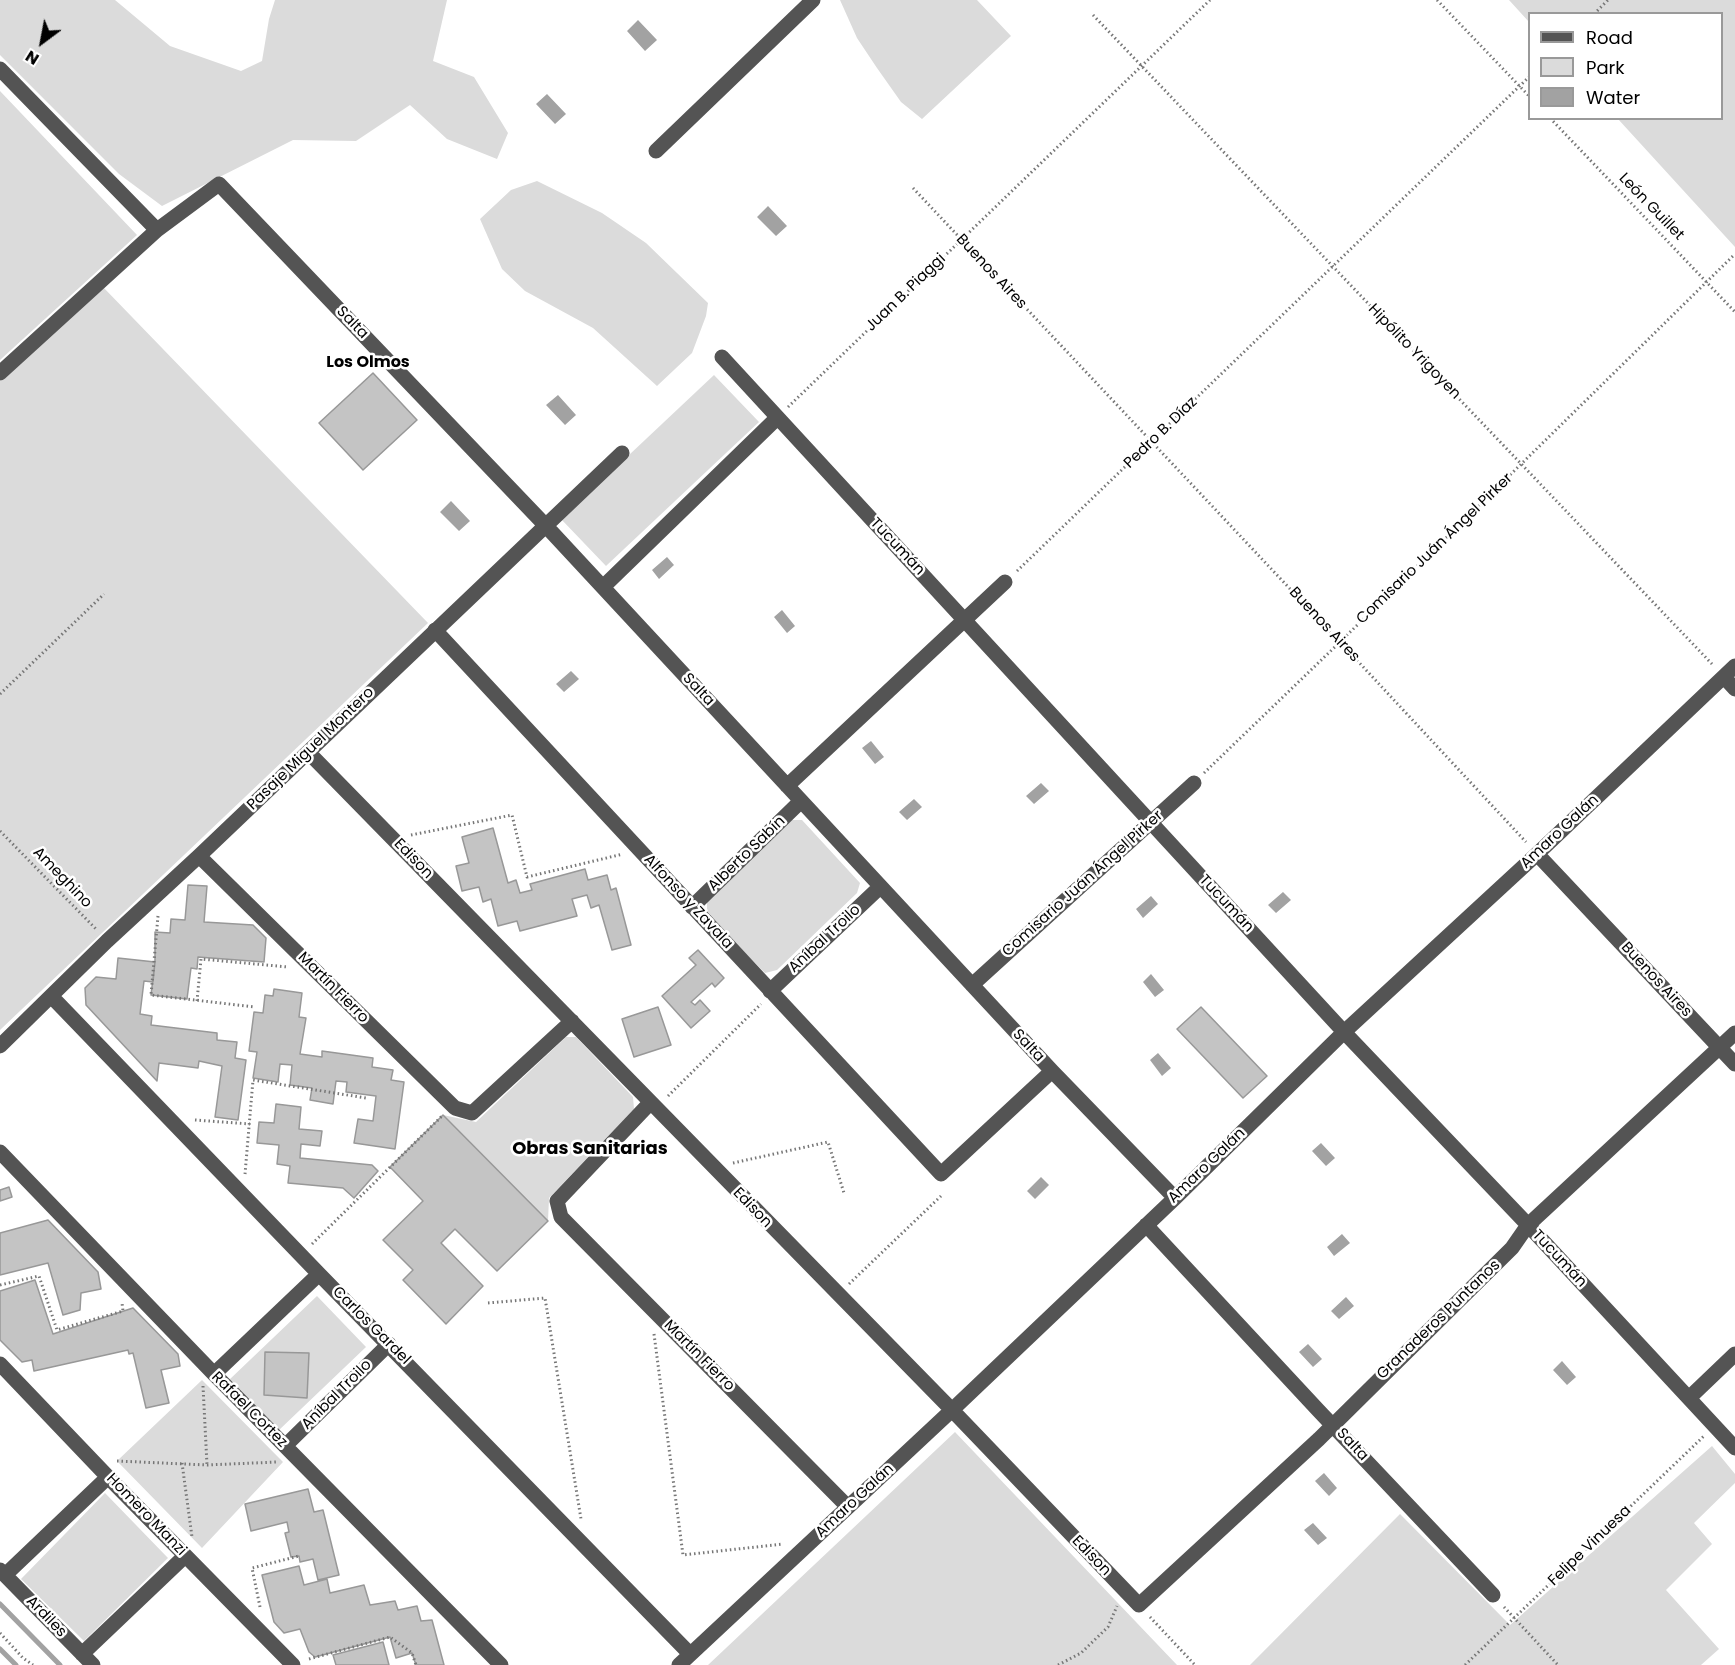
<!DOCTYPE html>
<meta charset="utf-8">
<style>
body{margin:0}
#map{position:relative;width:1735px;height:1665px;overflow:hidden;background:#fff;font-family:Poppins,sans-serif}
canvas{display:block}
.legend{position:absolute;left:1528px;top:12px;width:195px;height:108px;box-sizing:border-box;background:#fff;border:2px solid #999;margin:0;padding:8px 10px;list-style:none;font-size:18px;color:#000}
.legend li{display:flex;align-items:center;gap:12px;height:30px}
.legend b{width:30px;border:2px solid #999}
.north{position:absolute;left:12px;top:12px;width:60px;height:60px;-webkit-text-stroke:4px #fff;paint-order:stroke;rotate:212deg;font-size:16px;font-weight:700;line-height:24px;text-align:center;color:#000}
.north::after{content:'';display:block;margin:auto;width:21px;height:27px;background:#000;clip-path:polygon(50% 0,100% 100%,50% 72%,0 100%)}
</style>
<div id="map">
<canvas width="1735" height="1665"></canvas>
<ul class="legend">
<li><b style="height:8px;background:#545454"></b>Road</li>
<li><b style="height:16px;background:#dbdbdb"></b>Park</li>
<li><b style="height:16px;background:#a2a2a2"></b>Water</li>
</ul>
<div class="north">N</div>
</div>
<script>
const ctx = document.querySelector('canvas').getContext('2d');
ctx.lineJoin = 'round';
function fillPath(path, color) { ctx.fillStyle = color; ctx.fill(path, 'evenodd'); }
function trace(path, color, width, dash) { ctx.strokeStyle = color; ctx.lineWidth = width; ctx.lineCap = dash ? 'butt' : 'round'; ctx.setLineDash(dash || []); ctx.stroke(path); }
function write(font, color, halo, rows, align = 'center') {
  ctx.font = font + ' Poppins,sans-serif'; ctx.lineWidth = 5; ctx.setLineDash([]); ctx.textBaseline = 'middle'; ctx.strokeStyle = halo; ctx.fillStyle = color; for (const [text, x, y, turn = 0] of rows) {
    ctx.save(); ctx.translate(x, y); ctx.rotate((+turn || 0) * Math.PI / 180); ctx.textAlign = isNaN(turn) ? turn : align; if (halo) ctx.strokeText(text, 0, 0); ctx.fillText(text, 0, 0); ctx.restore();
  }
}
fillPath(new Path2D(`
 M0,0H115L170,46L241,71L262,61L269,19L275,0H447L433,61L474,77L508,133L497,159L447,139L410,105L356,141L293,140L162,206L119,174L0,55Z
 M840,0H977L1011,36L922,119L901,102L877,68L857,38Z
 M1509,0H1735V247L1618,119L1722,118V14H1530L1529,22Z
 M0,91L137,235L0,360Z
 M537,181L602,213L646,243L708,303L706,316L692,353L657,386L593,328L525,291L502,269L480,219L511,190Z
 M103,287L428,623L0,1030V381Z
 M714,375L759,422L606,566L561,519Z
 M790,820H802L860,883L857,893L777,970L765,973L707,915V899Z
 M566,1037H576L633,1097L634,1109L549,1198L548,1221L443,1115L476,1122Z
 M317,1296L366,1347L278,1431L229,1380Z
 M202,1380L283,1462L202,1548L117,1461Z
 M955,1432L1177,1665H708Z
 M1712,1446L1735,1474V1483L1694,1523L1712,1544L1666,1590L1719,1649L1701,1665H1250L1400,1514L1510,1625Z
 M105,1493L168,1558L84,1641L21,1579Z`), '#dbdbdb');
fillPath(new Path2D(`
 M638,20L657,40L645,51L627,31Z
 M547,94L566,114L555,124L536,104Z
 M768,206L787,226L776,236L757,217Z
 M558,395L576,415L565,425L546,405Z
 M451,501L470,521L459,531L440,512Z
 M667,557L674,565L659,579L652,570Z
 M782,610L795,626L787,633L774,617Z
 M571,671L579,679L564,692L556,684Z
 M871,741L884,757L875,764L862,748Z
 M1041,783L1049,791L1034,804L1026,796Z
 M914,799L922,807L907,820L899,812Z
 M1283,892L1291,900L1276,913L1268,905Z
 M1151,896L1158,904L1143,918L1136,909Z
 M1151,974L1164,990L1155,997L1143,982Z
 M1158,1053L1171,1068L1162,1076L1150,1060Z
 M1321,1143L1335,1158L1326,1166L1312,1151Z
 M1041,1177L1049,1185L1035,1199L1027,1191Z
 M1342,1234L1350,1243L1334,1256L1327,1247Z
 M1346,1297L1354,1306L1339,1319L1331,1311Z
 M1308,1344L1322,1359L1313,1367L1299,1352Z
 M1562,1361L1576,1377L1567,1385L1553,1370Z
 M1324,1473L1337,1488L1329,1496L1315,1481Z
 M1313,1523L1327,1538L1318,1545L1304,1530Z`), '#a2a2a2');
trace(new Path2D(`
 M0,1604L60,1665
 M0,1649L16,1665`), '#a2a2a2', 5);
const building = new Path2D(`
 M373,373L417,420L363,470L319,423Z
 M493,828L508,883L516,880L520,893L532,890L530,884L585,869L588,880L607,875L611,890L616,888L631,945L612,950L599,905L591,908L587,895L572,899L577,916L520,931L517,921L498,926L491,899L483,902L479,887L462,891L456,866L469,863L462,837Z
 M188,885L207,886L204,922L253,925L266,938L264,962L198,957L197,969L191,968L187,999L151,995L155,962V932L170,933L171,919L185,920Z
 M698,950L724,978L715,987L712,983L691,1002L695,1005L700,1000L710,1011L691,1028L662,996L696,965L689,958Z
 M118,958L155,962L153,982L144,981L140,1014L152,1016L151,1025L217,1033V1040L237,1042L235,1058L246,1060L238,1120L215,1117L222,1066L199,1061L198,1068L159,1063L157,1081L86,1005L85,988L96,977L116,979Z
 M274,989L302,993L299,1017L306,1018L300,1054L322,1057V1051L373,1058L372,1067L393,1070L391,1080L404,1082L395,1149L354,1143L358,1119L373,1121L376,1096L346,1092L347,1082L336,1081L333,1104L310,1100L312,1088L290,1085L292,1065L280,1064L278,1082L253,1078L257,1052L249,1051L254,1012L263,1013L265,995L273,996Z
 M658,1007L671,1045L634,1057L622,1019Z
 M1201,1007L1267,1076L1243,1098L1177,1029Z
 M276,1104L301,1107L299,1129L322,1131L320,1146L301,1144L300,1158L372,1165L378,1171L354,1198L343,1188L288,1183L290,1166L277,1164L279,1145L257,1143L259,1122L274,1123Z
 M443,1115L548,1221L497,1271L455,1229L441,1243L483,1286L446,1324L403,1280L413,1270L383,1240L423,1201L390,1167Z
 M9,1187L12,1197L0,1201V1190Z
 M48,1220L98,1272L101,1289L81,1293L80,1310L63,1315L48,1263L0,1275V1233Z
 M35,1280L53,1334L133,1308L178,1354L180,1366L161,1370L169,1403L146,1408L133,1353L129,1354L128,1350L34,1371L32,1360L22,1362L0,1340V1291Z
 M265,1352L309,1353L307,1398L264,1395Z
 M308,1489L314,1512L323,1510L339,1575L318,1580L313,1559L300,1562L299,1556L291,1557L285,1533L289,1532L287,1522L251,1531L245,1504Z
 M299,1566L304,1585L327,1579L330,1593L364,1585L370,1605L395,1601L398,1610L417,1606L421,1621L432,1620L444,1665H416L412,1653L396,1658L390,1637L315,1657L309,1652L300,1629L284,1633L274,1622L262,1575Z
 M383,1642L389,1665H336L333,1655Z`);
fillPath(building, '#c4c4c4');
trace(building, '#989898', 1.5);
trace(new Path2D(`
 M1437,0L1530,97
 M1594,14L1608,0
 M1093,15L1712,664
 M1550,118L1735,312
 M913,188L1340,642L1526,842
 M788,407L1210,0
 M1017,571L1530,76
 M0,694L104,594
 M1204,773L1340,642L1735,254
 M0,831L96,929
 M411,835L512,815L527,877L623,854
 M158,916L151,995L255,1007
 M197,1001L201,959L288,967
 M668,1096L761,1004
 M195,1120L250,1124
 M733,1163L828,1142L844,1193
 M245,1174L253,1080L366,1098
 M312,1244L442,1116
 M849,1284L941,1196
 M0,1285L39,1276L57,1330L123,1311L122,1303
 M488,1303L545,1298L581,1519
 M654,1334L683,1555L783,1544
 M203,1386L207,1465
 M117,1461L207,1465L277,1462
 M182,1463L192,1537
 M260,1607L252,1568L299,1556
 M1504,1607L1558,1665
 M1150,1617L1195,1665
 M0,1633L23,1658L33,1665
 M309,1659L390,1637L412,1653L416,1665
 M1058,1665L1081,1653L1108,1627L1117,1606
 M1465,1665L1704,1436`), '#767676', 3, [1.5, 3]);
trace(new Path2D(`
 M0,69L157,230
 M656,151L813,0
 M722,357L1344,1032L1528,1225L1735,1448
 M0,373L157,230L219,184L546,526L1052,1071L1175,1198
 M603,587L777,418
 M435,630L941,1174L1052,1071
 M1724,677L1735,689
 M308,752L952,1410L1139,1605L1319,1439L1512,1248L1528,1225L1735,1033
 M787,786L1005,582
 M1537,854L1735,1064
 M199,856L455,1108L472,1113L572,1021
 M692,907L801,801
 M972,985L1194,783
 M770,991L880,887
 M52,997L319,1274L690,1654
 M0,1046L107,941L199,856L622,453
 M650,1103L557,1201L561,1217L848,1507
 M0,1152L214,1374L501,1665
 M1146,1225L1318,1410L1493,1595
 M0,1364L108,1477L293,1665
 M214,1374L319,1274
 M1689,1398L1735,1354
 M285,1446L389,1344
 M0,1570L93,1665
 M5,1575L108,1477
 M82,1654L185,1556
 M679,1665L952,1410L1175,1198L1344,1032L1537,854L1735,666`), '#545454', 15);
write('15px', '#000', '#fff', [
 ["León Guillet",1651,207,46],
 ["Buenos Aires",991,272,47],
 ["Juan B. Piaggi",906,293,-44],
 ["Salta",352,323,46],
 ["Hipólito Yrigoyen",1414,352,46],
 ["Pedro B. Díaz",1161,433,-44],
 ["Tucumán",897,547,47],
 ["Comisario Juán Ángel Pirker",1435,549,-44],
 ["Buenos Aires",1324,625,47],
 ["Salta",698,690,47],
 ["Pasaje Miguel Montero",311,749,-44],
 ["Amaro Galán",1560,832,-43],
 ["Alberto Sabín",747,854,-44],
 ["Edison",413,859,46],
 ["Ameghino",62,878,46],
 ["Comisario Juán Ángel Pirker",1083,884,-42],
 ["Alfonso y Zavala",688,902,47],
 ["Tucumán",1226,904,47],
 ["Aníbal Troilo",825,939,-43],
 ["Buenos Aires",1656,980,47],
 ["Martín Fierro",333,988,45],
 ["Salta",1028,1046,47],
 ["Amaro Galán",1207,1166,-44],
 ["Edison",752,1208,46],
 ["Tucumán",1559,1259,47],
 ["Granaderos Puntanos",1439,1320,-44],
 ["Carlos Gardel",371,1326,45],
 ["Martín Fierro",699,1356,45],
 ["Aníbal Troilo",337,1395,-45],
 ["Rafael Cortez",249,1410,45],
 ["Salta",1352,1445,47],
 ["Amaro Galán",855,1501,-43],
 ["Homero Manzi",146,1515,46],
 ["Felipe Vinuesa",1590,1546,-44],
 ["Edison",1091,1556,46],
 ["Ardiles",46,1617,46]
]);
write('bold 16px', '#000', '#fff', [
 ["Los Olmos",368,363]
]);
write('bold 18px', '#000', '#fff', [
 ["Obras Sanitarias",590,1149]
]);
</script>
